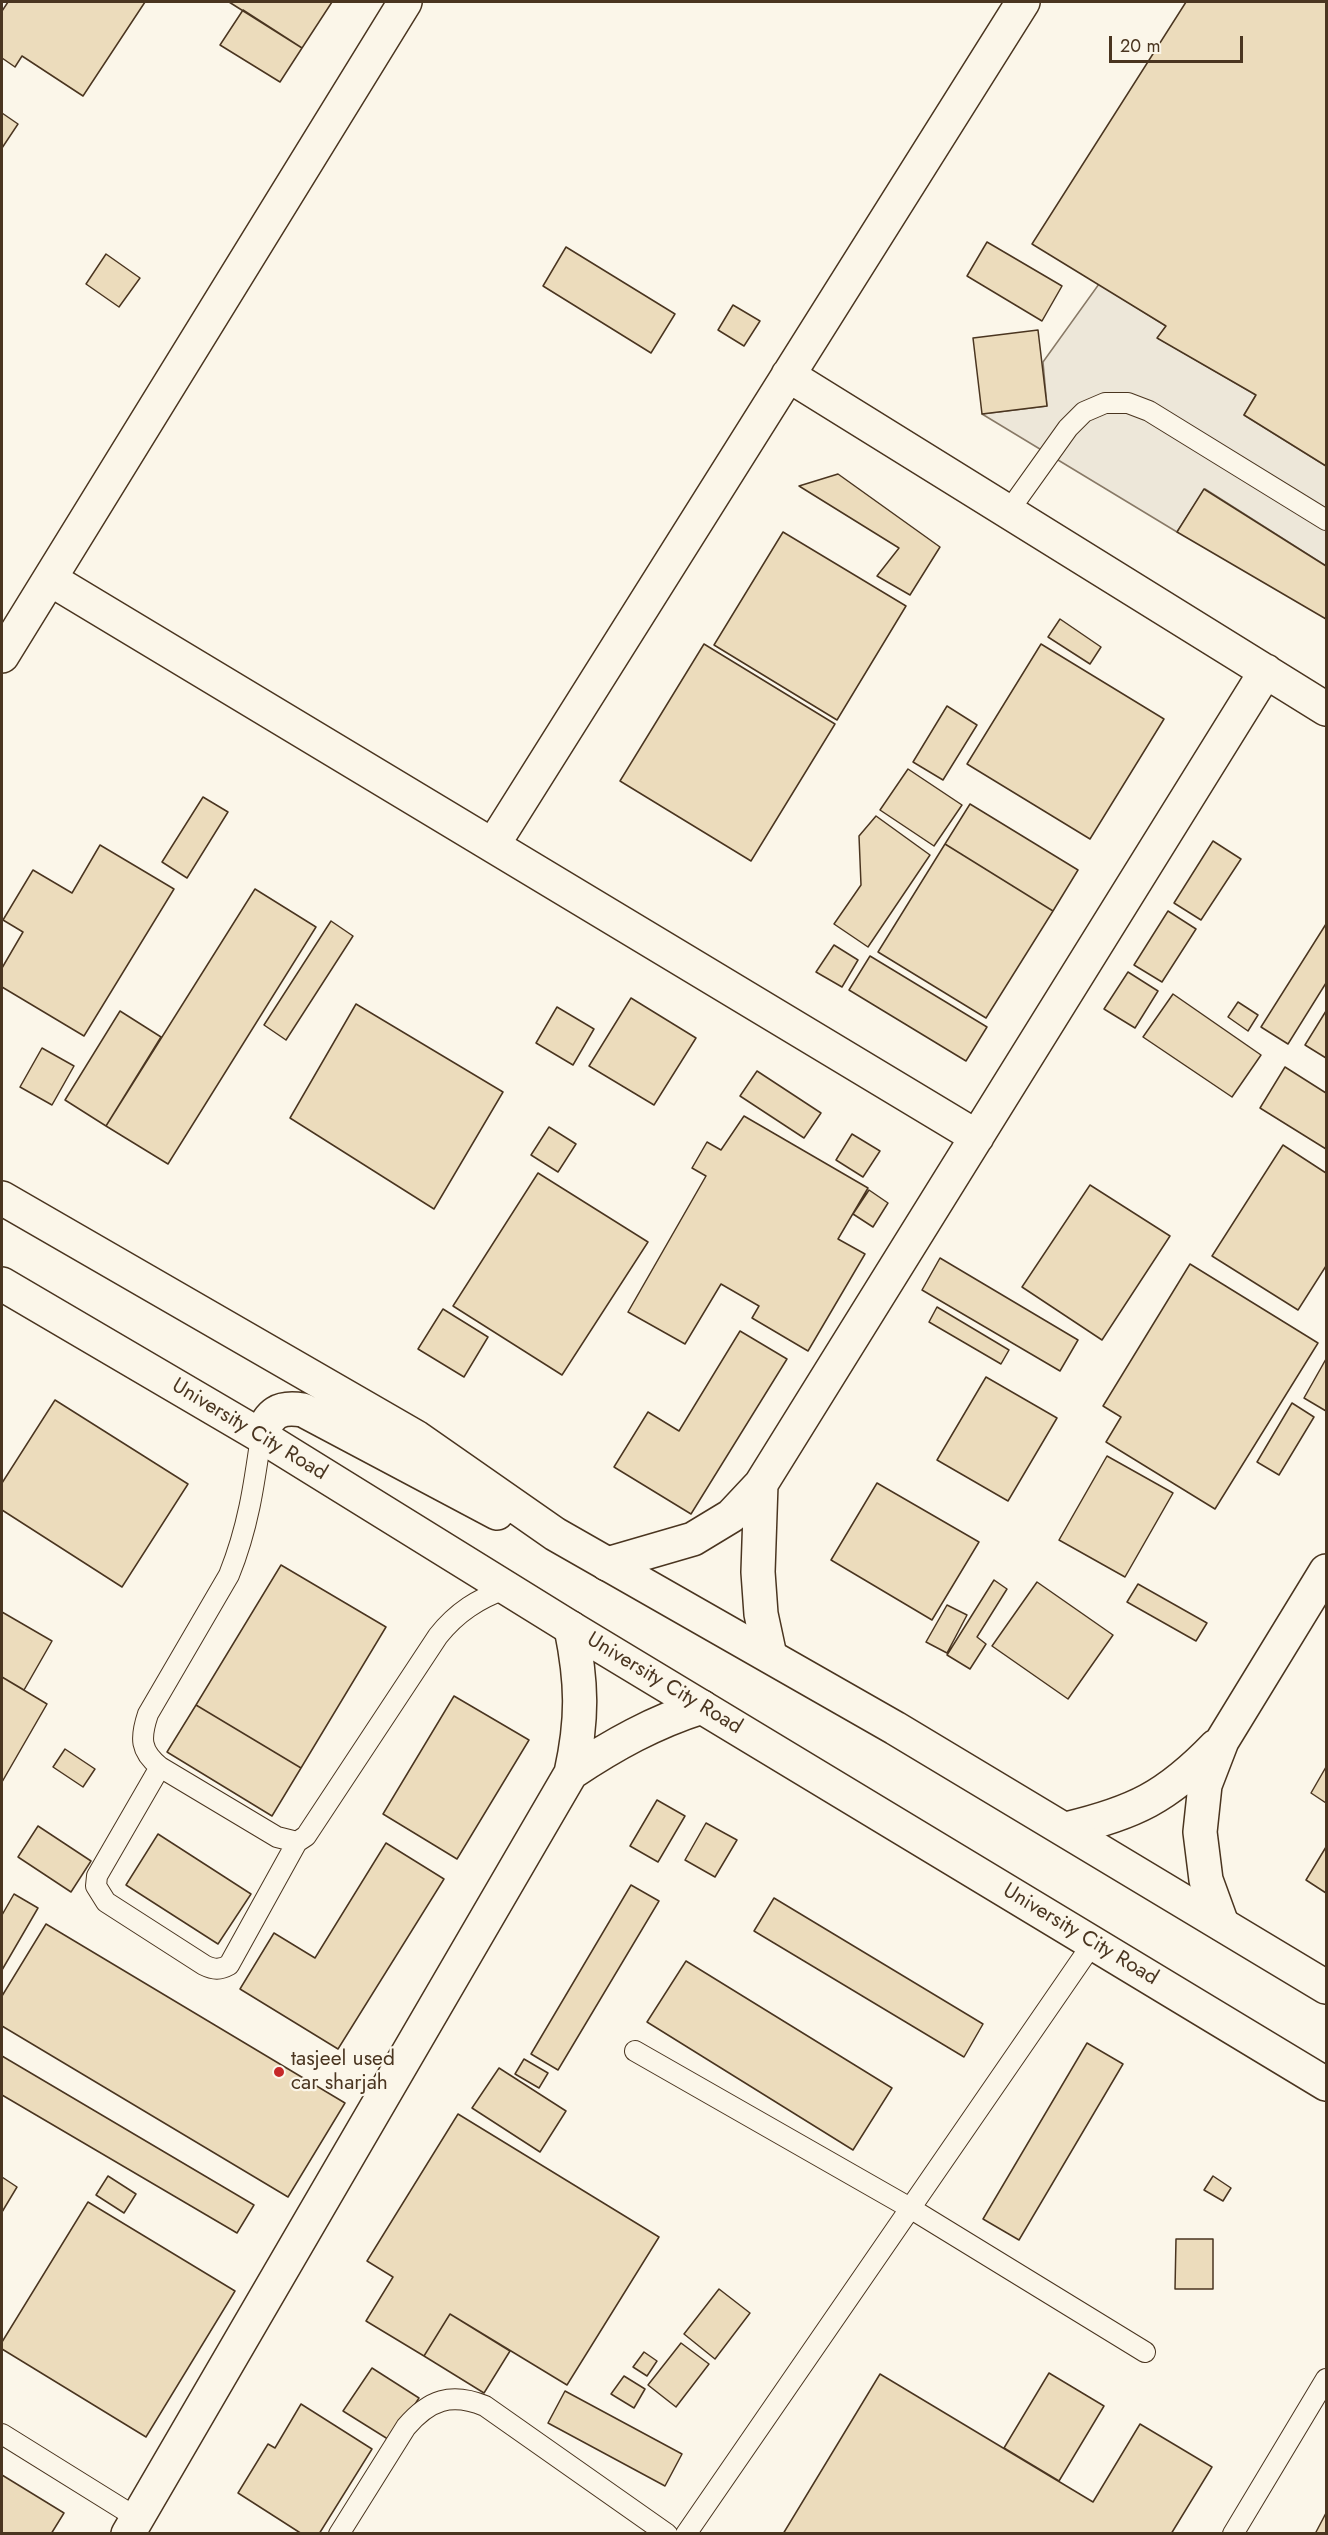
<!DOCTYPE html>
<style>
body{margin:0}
#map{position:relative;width:1328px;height:2535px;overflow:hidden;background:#fbf6e9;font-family:Jost,sans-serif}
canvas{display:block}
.frame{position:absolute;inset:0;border:3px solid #4a3520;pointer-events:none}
.scale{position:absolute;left:1109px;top:36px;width:134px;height:27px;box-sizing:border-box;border:3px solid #4a3520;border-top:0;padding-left:8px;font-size:18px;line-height:21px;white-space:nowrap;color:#4a3520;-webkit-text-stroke:4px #fbf6e9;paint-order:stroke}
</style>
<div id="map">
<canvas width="1328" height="2535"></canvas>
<div class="frame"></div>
<div class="scale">20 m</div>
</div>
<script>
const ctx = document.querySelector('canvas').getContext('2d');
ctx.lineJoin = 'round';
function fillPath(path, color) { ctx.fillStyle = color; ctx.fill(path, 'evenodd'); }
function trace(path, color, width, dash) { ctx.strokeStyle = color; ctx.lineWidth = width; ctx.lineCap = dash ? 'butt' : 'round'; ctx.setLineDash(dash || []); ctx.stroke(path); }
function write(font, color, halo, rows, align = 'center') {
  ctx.font = font + ' Jost,sans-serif'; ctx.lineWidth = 4.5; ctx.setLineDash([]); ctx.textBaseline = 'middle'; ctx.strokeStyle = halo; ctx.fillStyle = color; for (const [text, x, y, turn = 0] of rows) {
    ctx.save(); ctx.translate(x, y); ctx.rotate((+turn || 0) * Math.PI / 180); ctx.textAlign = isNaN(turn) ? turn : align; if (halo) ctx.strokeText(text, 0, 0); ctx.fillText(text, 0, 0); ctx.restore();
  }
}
const parking = new Path2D(`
 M1099,284L1166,326L1158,338L1256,395L1244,415L1326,466V566L1205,489L1177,532L982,414L1047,406L1043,362Z`);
fillPath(parking, '#ede7d9');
trace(parking, '#887966', 1.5);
const building = new Path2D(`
 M8,2H145L83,96L22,56L15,67L2,58V11Z
 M229,2H332L302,48Z
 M1186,2H1326V466L1244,415L1256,395L1157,338L1166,326L1032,244Z
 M243,10L302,48L280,82L220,45Z
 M2,113L18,124L2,148Z
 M987,242L1062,286L1042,321L967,276Z
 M566,247L675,314L651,353L543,286Z
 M106,254L140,278L119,307L86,284Z
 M733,305L760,321L744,346L718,330Z
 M1038,330L1047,406L982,414L973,338Z
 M838,474L940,547L910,595L877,576L899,548L799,486Z
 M1204,489L1326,566V619L1177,532Z
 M783,532L906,606L837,720L714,645Z
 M1060,619L1101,647L1090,664L1048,637Z
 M704,644L835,724L751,861L620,781Z
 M1041,644L1164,719L1090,839L967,764Z
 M947,706L977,725L943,780L913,762Z
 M908,769L962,805L934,846L880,810Z
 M203,797L228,812L187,878L162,862Z
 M970,804L1078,870L1053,911L945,844Z
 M876,816L930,855L868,947L834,924L861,885L859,836Z
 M1213,841L1241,859L1201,920L1174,903Z
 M945,844L1053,911L986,1018L878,952Z
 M100,845L174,889L84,1036L2,987V968L23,932L3,920L33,870L72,893Z
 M255,889L316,927L168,1164L106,1126Z
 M1168,911L1196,929L1162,982L1134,965Z
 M331,921L353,936L286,1040L264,1025Z
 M1326,924V983L1288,1044L1261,1027Z
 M834,945L858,960L842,987L816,972Z
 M870,956L987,1027L966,1061L849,990Z
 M1128,972L1158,991L1135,1028L1104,1009Z
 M1173,994L1261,1055L1232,1097L1143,1037Z
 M631,998L696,1038L654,1105L589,1066Z
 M1238,1002L1258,1015L1248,1031L1228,1017Z
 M356,1004L503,1092L434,1209L290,1118Z
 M557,1007L594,1029L573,1065L536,1043Z
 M120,1011L161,1037L106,1126L65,1100Z
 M1326,1011V1058L1305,1045Z
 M42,1048L74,1066L52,1105L20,1087Z
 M1285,1067L1326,1093V1149L1260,1108Z
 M757,1071L821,1113L804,1138L740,1096Z
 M744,1116L868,1188L838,1239L865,1254L808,1351L752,1318L759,1306L721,1284L685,1344L628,1312L706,1176L692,1168L707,1142L721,1150Z
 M549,1127L576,1144L558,1172L531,1155Z
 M852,1134L880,1151L863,1177L836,1160Z
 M1283,1145L1326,1173V1266L1298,1310L1212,1256Z
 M538,1173L648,1242L562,1375L453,1306Z
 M1090,1185L1170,1236L1102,1340L1022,1287Z
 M869,1190L888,1203L873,1227L853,1214Z
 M940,1258L1078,1340L1060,1371L922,1290Z
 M1190,1264L1318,1343L1215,1509L1106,1442L1121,1417L1103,1406Z
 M937,1307L1009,1350L1001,1364L929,1322Z
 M443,1309L488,1337L464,1377L418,1349Z
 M740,1331L787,1359L691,1514L614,1467L648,1412L679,1431Z
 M1326,1359V1411L1304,1398Z
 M986,1377L1057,1418L1008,1501L937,1460Z
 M55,1400L188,1484L122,1587L2,1510V1483Z
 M1292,1403L1314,1417L1279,1475L1257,1462Z
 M1107,1456L1173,1493L1125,1577L1059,1540Z
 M877,1483L979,1542L932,1620L831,1560Z
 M281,1565L386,1627L301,1768L196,1705Z
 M994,1580L1007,1589L977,1637L986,1644L970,1669L947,1655Z
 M1037,1582L1113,1635L1068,1699L992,1646Z
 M1138,1584L1207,1623L1196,1641L1127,1602Z
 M947,1605L967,1615L947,1653L926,1642Z
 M2,1612L52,1641L24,1690L2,1677Z
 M2,1677L47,1704L2,1782Z
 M454,1696L529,1740L457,1859L383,1814Z
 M196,1705L301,1768L272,1816L167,1752Z
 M65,1749L95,1769L83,1787L53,1767Z
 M1326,1767V1803L1311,1793Z
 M657,1800L685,1816L658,1862L630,1846Z
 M706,1823L737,1840L715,1877L685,1860Z
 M38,1826L91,1861L71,1892L18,1857Z
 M158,1834L251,1894L218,1944L126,1885Z
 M386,1843L444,1879L338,2049L240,1989L274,1933L315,1958Z
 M1326,1847V1893L1306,1880Z
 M631,1885L659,1901L558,2070L531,2054Z
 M14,1894L38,1908L2,1970V1915Z
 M774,1898L983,2024L964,2057L754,1931Z
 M46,1924L345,2103L288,2197L2,2026V1996Z
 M686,1961L892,2088L853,2150L647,2022Z
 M1087,2043L1123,2064L1019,2240L983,2219Z
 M2,2056L254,2205L237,2233L2,2095Z
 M524,2059L548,2073L539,2088L515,2074Z
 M499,2068L566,2111L540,2152L472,2108Z
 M458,2114L659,2237L567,2385L450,2314L424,2356L366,2321L393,2277L367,2261Z
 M108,2176L136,2194L124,2213L96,2195Z
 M1213,2176L1231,2188L1223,2201L1204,2190Z
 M2,2177L17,2187L2,2212Z
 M88,2202L235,2291L146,2437L2,2349V2342Z
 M1176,2239H1213V2289H1175Z
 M719,2289L750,2313L715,2359L684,2334Z
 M450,2314L510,2351L484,2393L424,2356Z
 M681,2343L709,2364L676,2407L648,2385Z
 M644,2352L657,2361L647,2376L633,2367Z
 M372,2368L419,2398L391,2441L343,2411Z
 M1049,2373L1104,2406L1059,2481L1004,2448Z
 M880,2374L1093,2502L1140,2424L1212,2467L1171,2534H783Z
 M624,2376L645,2389L634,2408L611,2394Z
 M565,2391L682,2454L665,2486L548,2423Z
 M301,2404L372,2449L319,2534H302L238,2493L268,2444L275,2448Z
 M2,2475L64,2513L51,2534H2Z
 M1326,2513V2534H1315Z`);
fillPath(building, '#ecdcbc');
trace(building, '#4a3520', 1.5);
const service = new Path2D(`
 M1008,512L1068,428L1084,412L1105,403H1128L1149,411L1326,520
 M261,1436C254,1486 248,1528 229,1575L148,1714C140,1738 140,1751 160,1767L277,1837L297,1842L306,1836L438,1636C457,1612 478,1599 507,1588
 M160,1767L97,1876L96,1886L106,1902L204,1965C214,1970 220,1970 229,1965L297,1842
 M635,2051L910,2208L1145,2352
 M2,2434L137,2518
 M339,2534L406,2427C429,2400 451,2392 485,2406L667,2534
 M686,2534L1093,1943
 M1233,2534L1326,2379`);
const minor = new Path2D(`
 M788,375L1326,709
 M50,579L977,1137
 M2,656L405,2
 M493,845L1023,2
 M761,1484L758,1572L761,1614L770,1656
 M607,1564L693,1539L731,1516L761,1484L1266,671
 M571,1773C613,1745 654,1722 702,1707
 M1066,1829C1134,1813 1167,1797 1216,1746
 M1222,1924L1206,1880L1200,1832L1205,1785L1222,1741L1326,1571
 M128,2534L571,1773C583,1719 582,1682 571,1628`);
const primary = new Path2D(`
 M2,1198L416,1437L555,1534L895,1728L1326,1987
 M2,1284L261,1436L571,1628L1326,2084
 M261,1436C269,1413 279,1406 303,1410L497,1513`);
trace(service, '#4a3520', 22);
trace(minor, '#4a3520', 36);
trace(primary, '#4a3520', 36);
trace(service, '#fbf6e9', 20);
trace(minor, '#fbf6e9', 33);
trace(primary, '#fbf6e9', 33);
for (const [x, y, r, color] of [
 [279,2072,6,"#c62828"]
]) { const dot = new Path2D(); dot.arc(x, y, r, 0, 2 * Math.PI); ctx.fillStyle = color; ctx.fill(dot); trace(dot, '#fbf6e9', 2); }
write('21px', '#4a3520', '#fbf6e9', [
 ["University City Road",249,1430,31],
 ["University City Road",664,1684,31],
 ["University City Road",1080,1935,31]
]);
write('21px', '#4a3520', '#fbf6e9', [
 ["tasjeel used",291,2060],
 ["car sharjah",291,2084]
], 'left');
</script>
